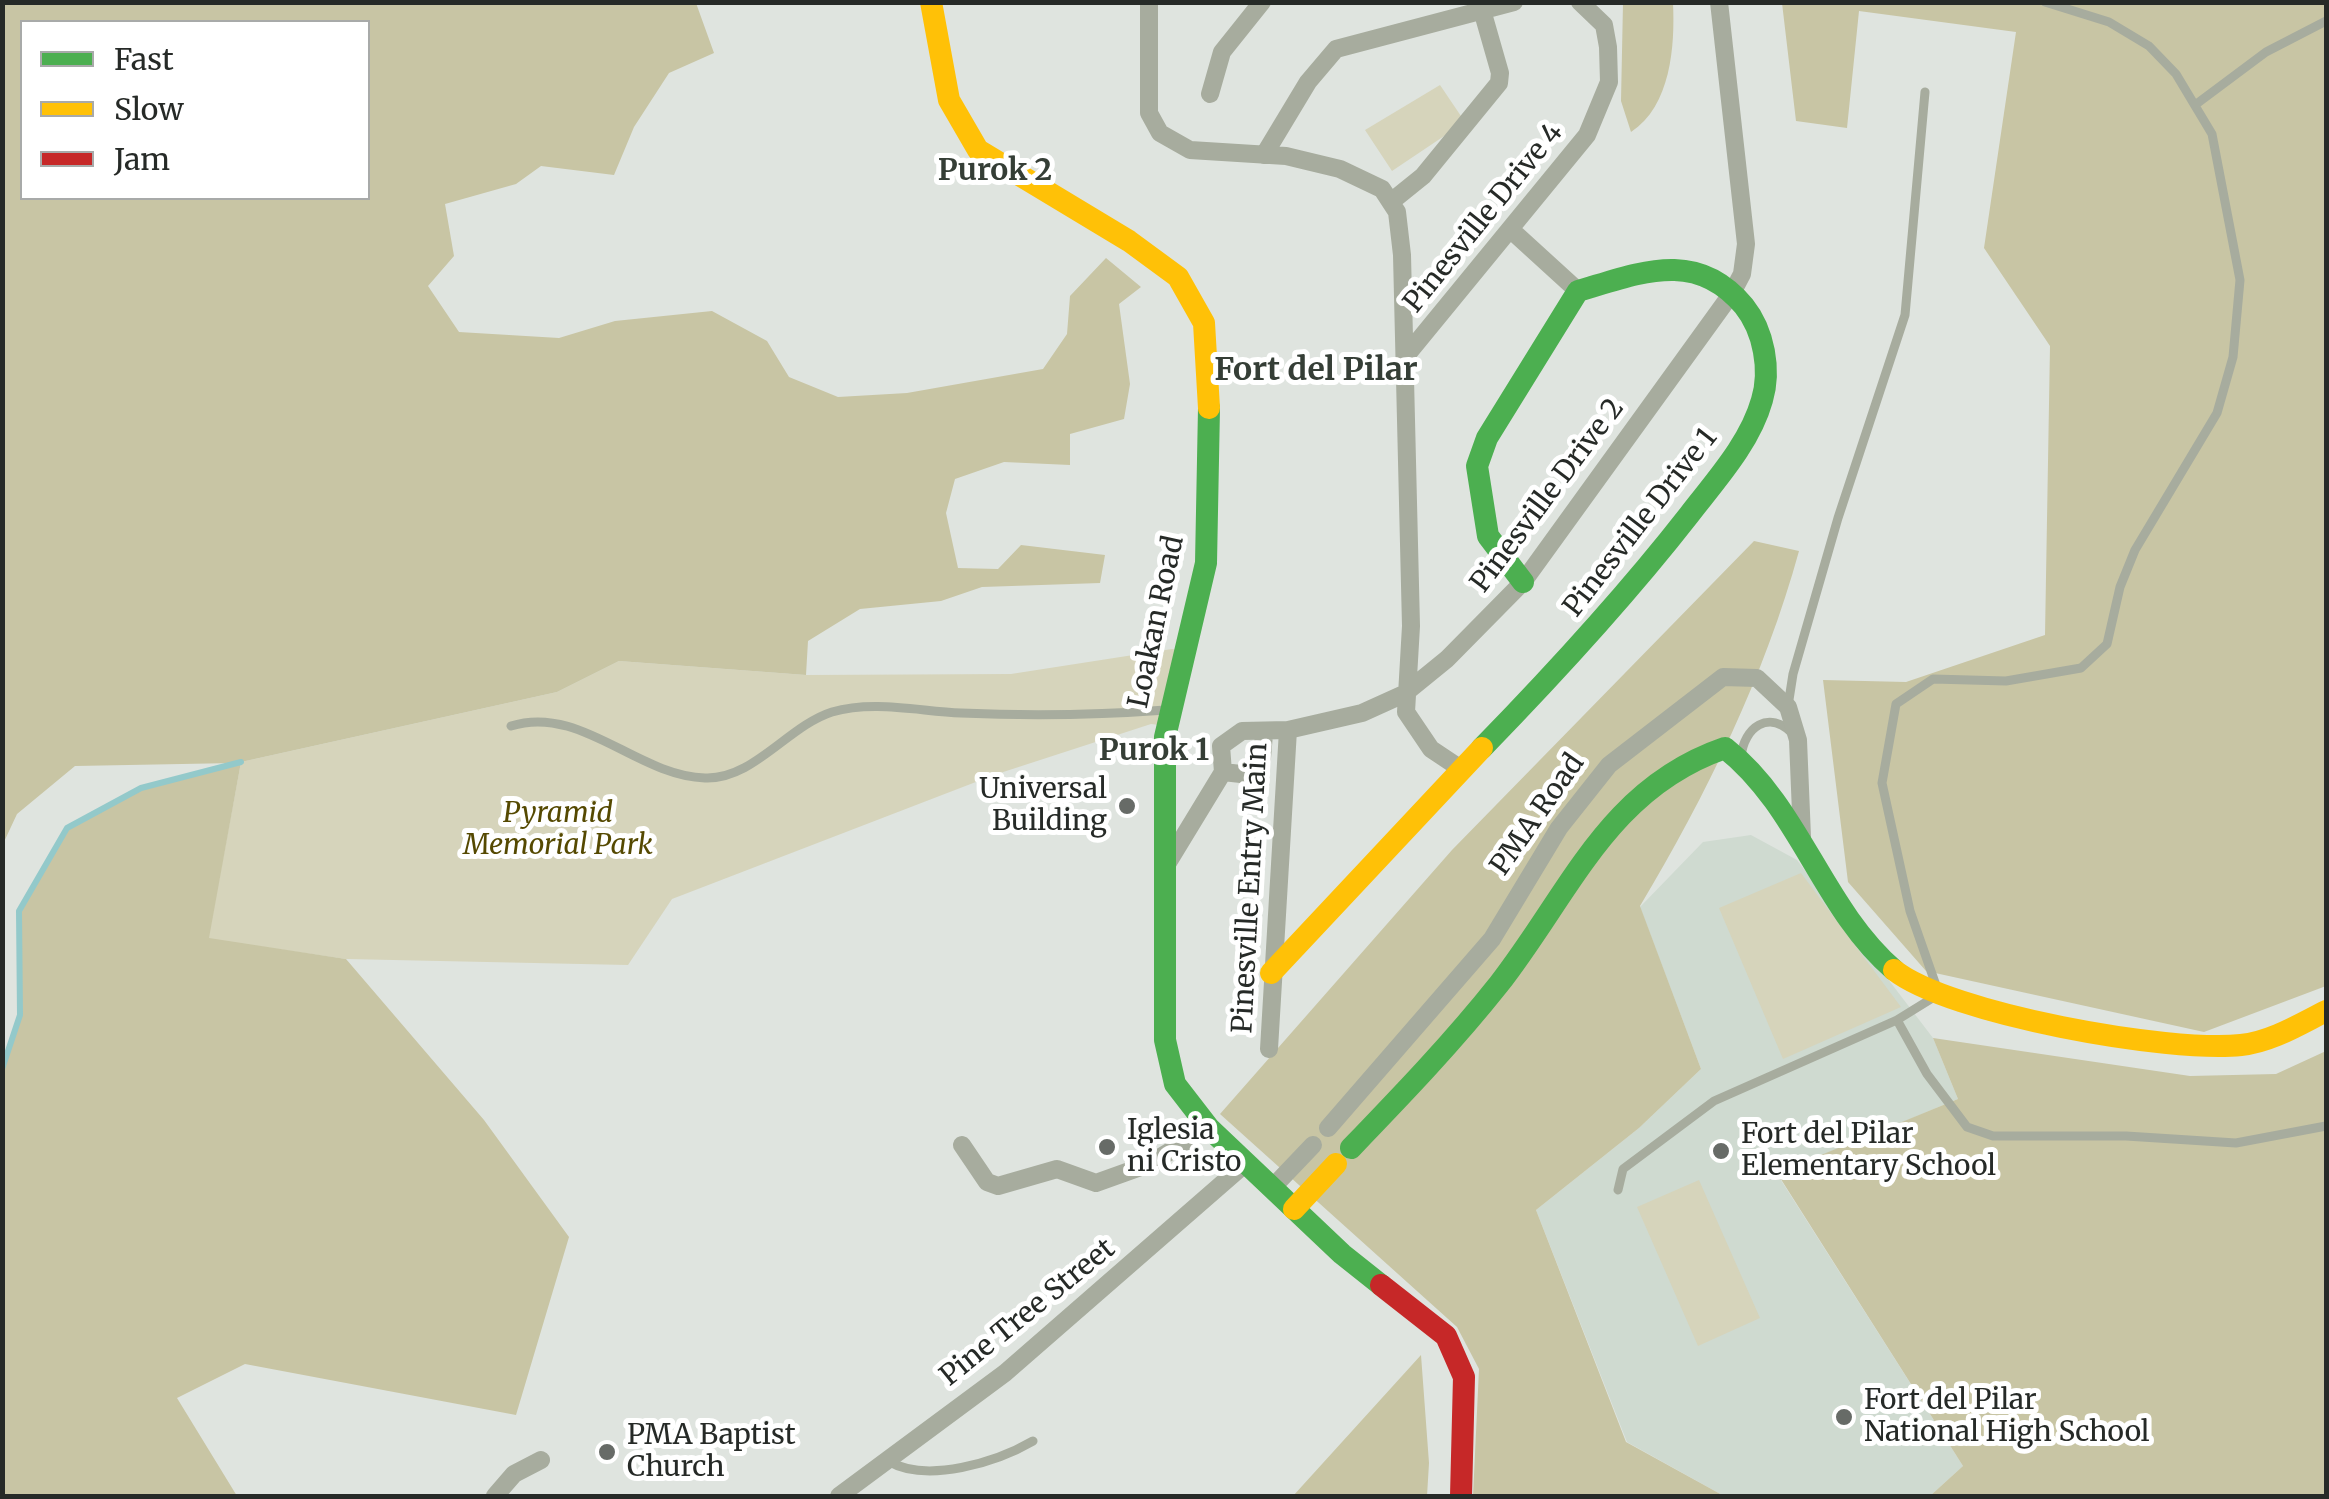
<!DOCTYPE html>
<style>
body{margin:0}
#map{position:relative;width:2329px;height:1499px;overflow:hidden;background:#dfe4df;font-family:Merriweather,serif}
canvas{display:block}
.frame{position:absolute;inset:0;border:5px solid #262a27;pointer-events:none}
.legend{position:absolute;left:20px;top:20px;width:350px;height:180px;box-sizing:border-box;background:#fff;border:2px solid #a8aaa9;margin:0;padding:12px 18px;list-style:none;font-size:30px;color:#262a27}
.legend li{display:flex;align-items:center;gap:20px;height:50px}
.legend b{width:50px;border:2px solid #a8aaa9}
</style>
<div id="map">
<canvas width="2329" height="1499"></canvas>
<div class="frame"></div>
<ul class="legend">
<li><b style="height:12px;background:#4caf50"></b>Fast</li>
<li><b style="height:12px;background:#ffc107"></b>Slow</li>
<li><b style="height:12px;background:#c62828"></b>Jam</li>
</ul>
</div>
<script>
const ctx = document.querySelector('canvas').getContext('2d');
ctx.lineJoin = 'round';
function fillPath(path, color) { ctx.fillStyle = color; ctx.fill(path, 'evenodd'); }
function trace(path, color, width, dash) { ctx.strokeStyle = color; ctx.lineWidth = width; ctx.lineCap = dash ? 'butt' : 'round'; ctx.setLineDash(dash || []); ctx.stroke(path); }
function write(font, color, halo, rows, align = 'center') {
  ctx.font = font + ' Merriweather,serif'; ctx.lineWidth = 10; ctx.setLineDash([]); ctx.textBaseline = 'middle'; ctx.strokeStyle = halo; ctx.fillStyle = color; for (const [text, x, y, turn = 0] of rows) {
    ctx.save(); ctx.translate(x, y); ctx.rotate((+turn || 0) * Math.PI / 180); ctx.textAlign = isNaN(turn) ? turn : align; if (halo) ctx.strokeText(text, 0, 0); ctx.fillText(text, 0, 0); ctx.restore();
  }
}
fillPath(new Path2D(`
 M1751,835L1797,860L1933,1038L1958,1099L1777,1174L1963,1466L1930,1496H1724L1627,1442L1536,1210L1639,1128L1701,1069L1640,907L1703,842Z`), '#cfdad0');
fillPath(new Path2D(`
 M1440,85L1465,122L1392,171L1365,130Z
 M1172,649L1178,650L1159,725L1151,724L994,775L672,899L628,965L346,959L208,939L241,762L557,692L619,661L806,675L1011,674Z
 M1801,873L1901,1007L1783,1059L1719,908Z
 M1699,1180L1760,1318L1698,1346L1637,1207Z`), '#d6d4bb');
fillPath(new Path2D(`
 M3,2L696,3L714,53L669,73L634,127L614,175L541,166L516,184L445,204L454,256L428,286L459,332L559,338L615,321L712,311L767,341L789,377L838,397L907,393L1043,369L1067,334L1070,296L1106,258L1141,287L1119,304L1130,384L1124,419L1070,434V465L1004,462L955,479L946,513L958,568L998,569L1021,545L1105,555L1100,583L982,587L941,601L860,609L808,641L806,675L619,661L557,692L241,762L209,938L346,959L484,1120L569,1237L516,1415L245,1364L177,1398L237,1496H3L2,1069L20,1015L19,911L67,828L141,788L235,763L75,766L17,814L3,844ZM368,22V198H22V22Z
 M1623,3H1673C1675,46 1671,106 1631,132L1621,101Z
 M1782,3H2326V986L2204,1032L1926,971L1848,882L1823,680L1906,682L2045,635L2050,346L1984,248L2016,32L1859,11L1847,128L1796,121Z
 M1754,541L1799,551C1765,675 1706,796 1640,906L1701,1069L1639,1128L1536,1210L1626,1442L1724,1496H1473L1479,1369L1457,1327L1220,1114L1452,850Z
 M1933,1038L2190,1076L2276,1074L2326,1051V1496H1930L1963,1466L1777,1173L1958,1099Z
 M1421,1355L1429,1463L1427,1496H1293Z`), '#c8c5a4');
trace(new Path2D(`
 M2,1069L20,1015L19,911L67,828L141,788L241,762`), '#93c9ca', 6);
trace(new Path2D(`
 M2195,105L2266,52L2326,21
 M1788,706L1793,674L1838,518L1905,315L1925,92
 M511,726C580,704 637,776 705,778C753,780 788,726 832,712C873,700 918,711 961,713C1030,716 1098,715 1166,710
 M1741,757C1744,727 1769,709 1793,734
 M1897,1020L1927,1074L1967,1127L1993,1136H2126L2236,1143L2326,1126
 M1618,1190L1623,1169L1714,1101L1897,1020L1939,994L1910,911L1882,783L1896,704L1933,679L2006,681L2081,668L2107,644L2120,587L2135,550L2217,413L2233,357L2240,280L2212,134L2176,74L2149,46L2109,22L2045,2
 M888,1461C927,1484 997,1462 1033,1441`), '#a7ac9e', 9);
trace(new Path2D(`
 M1149,2V113L1160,133L1190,150L1286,156L1340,169L1382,189L1397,212L1402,255L1411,626L1406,712L1431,749L1461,769
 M1210,94L1222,52L1262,2
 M1264,155L1308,82L1336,49L1514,2
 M1392,201L1423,176L1499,83L1500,73L1482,10
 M1510,229L1578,291
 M1405,357L1587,135L1609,82L1608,47L1604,25L1580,2
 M1223,772L1241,774L1262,758L1264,734
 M1167,864L1223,772L1221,746L1242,731L1288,730L1362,713L1404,694L1447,659L1523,582L1732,293L1742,274L1746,244L1719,2
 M1269,1049L1288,730
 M1328,1128L1492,939L1559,828L1609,765L1723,677L1757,678L1788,707L1798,740L1802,837
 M962,1145L987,1182L998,1186L1057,1169L1096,1183L1149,1164L1209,1128
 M1272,1188L1313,1145
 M495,1496L514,1474L541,1460
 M839,1496L1005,1373L1246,1163`), '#a7ac9e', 18);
trace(new Path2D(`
 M1209,408L1206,563L1165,737V1040L1175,1084L1209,1128L1342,1254L1381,1285
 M1482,748C1555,673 1625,597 1689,515C1716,480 1750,443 1762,400C1771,370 1764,331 1744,306C1696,248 1640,273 1578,291L1487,438L1477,466L1488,536L1523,582
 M1351,1148C1402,1095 1453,1042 1499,984C1570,893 1608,788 1725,748C1800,807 1822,908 1894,970`), '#4caf50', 22);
trace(new Path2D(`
 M931,2L949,100L978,150L1129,241L1178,277L1204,323L1209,408
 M1894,970C1949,1014 2170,1053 2241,1045C2271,1042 2300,1024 2326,1011
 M1271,973L1482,748
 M1294,1209L1336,1164`), '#ffc107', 22);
trace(new Path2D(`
 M1381,1285L1446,1336L1464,1377L1461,1496`), '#c62828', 22);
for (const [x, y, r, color] of [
 [1127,806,10,"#676b67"],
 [1107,1147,10,"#676b67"],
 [1721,1151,10,"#676b67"],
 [1844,1417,10,"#676b67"],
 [607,1452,10,"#676b67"]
]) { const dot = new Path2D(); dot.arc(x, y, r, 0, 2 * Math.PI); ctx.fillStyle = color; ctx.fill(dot); trace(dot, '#fff', 4); }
write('28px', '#262a27', '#fff', [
 ["Pinesville Drive 4",1484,218,-51],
 ["Pinesville Drive 2",1548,496,-53],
 ["Pinesville Drive 1",1641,523,-52],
 ["Loakan Road",1157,622,-78],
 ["PMA Road",1538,815,-55],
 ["Pinesville Entry Main",1251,888,-87],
 ["Pine Tree Street",1028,1313,-39]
]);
write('28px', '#262a27', '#fff', [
 ["Universal",1107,790,"right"],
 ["Building",1107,822,"right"],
 ["Iglesia",1127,1131],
 ["ni Cristo",1127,1163],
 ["Fort del Pilar",1741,1135],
 ["Elementary School",1741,1167],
 ["Fort del Pilar",1864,1401],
 ["National High School",1864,1433],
 ["PMA Baptist",627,1436],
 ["Church",627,1468]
], 'left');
write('italic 28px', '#554901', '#fff', [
 ["Pyramid",558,814],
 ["Memorial Park",558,846]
]);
write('bold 30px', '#353e36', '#fff', [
 ["Purok 2",995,172],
 ["Purok 1",1154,752]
]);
write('bold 32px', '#353e36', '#fff', [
 ["Fort del Pilar",1316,371]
]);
</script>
